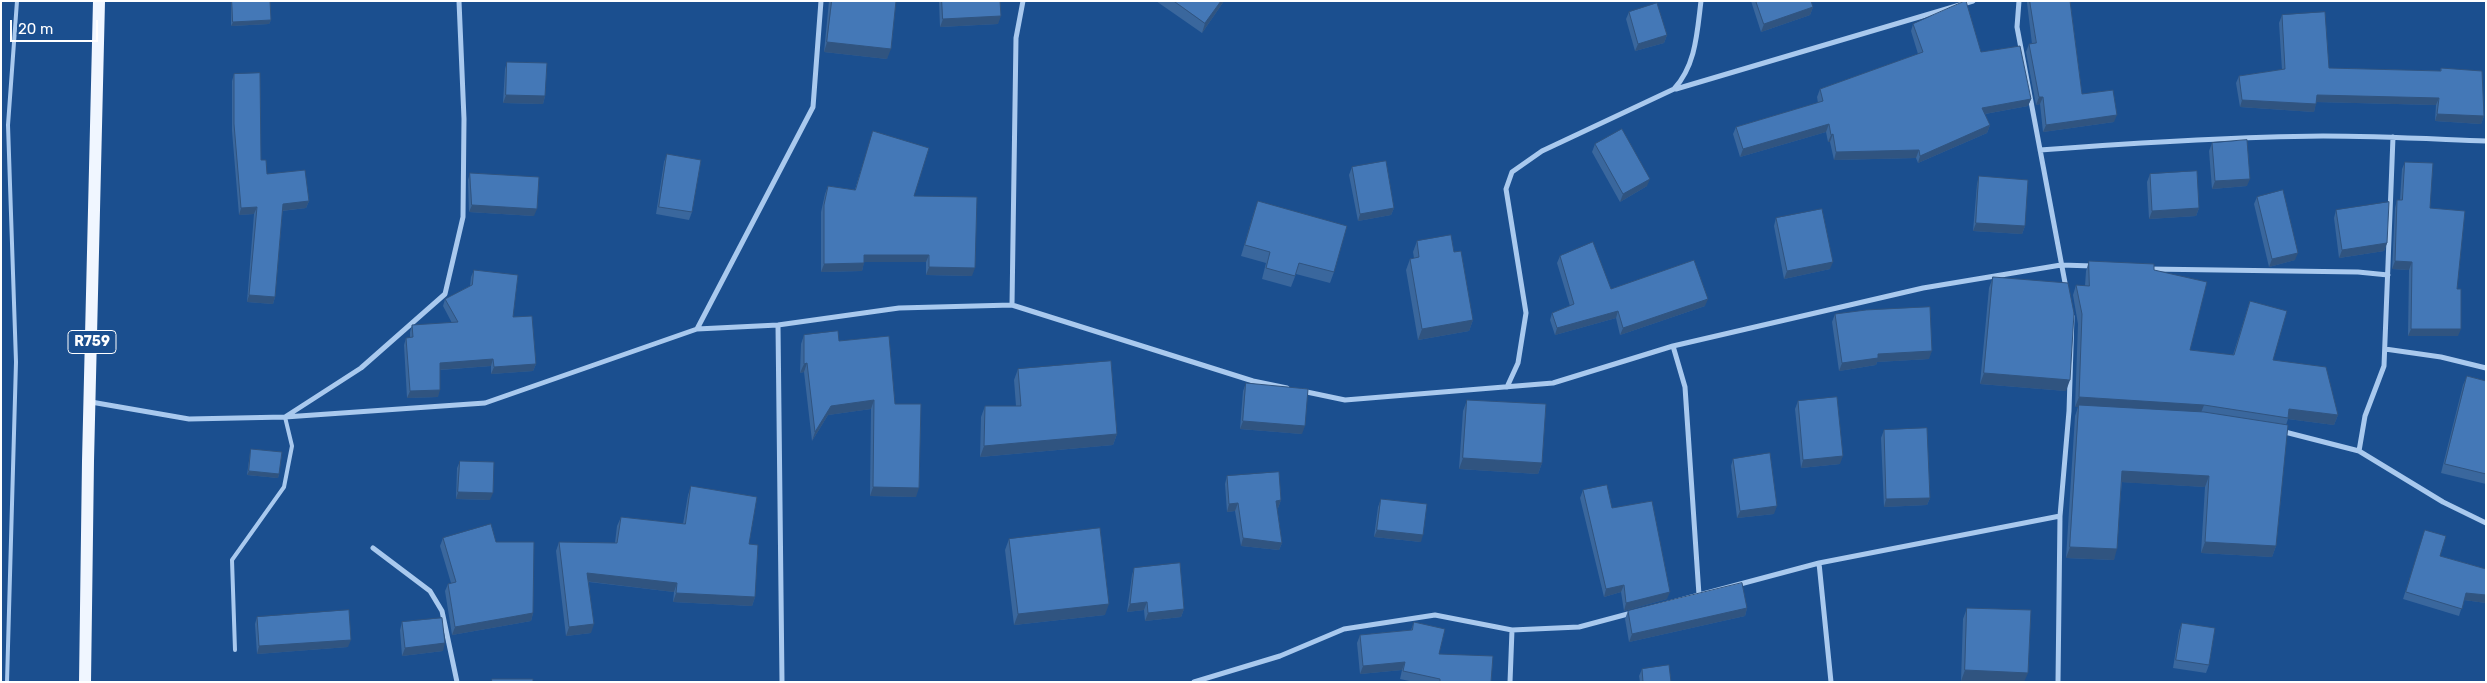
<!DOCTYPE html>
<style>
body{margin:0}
#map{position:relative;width:2487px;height:683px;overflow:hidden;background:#1b4f8f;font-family:Rubik,sans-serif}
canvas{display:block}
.frame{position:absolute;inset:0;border:2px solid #fff;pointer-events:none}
.scale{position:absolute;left:10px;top:20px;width:88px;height:22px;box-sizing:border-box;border:2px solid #fff;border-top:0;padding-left:6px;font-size:15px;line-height:18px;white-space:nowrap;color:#fff;-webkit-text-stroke:4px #1b4f8f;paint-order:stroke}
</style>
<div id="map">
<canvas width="2487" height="683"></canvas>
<div class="frame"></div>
<div class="scale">20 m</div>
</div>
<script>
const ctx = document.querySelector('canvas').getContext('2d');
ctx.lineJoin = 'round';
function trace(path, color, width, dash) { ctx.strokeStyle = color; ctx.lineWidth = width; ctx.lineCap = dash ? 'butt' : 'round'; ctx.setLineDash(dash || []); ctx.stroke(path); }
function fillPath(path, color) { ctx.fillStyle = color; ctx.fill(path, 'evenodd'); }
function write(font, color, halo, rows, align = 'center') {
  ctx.font = font + ' Rubik,sans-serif'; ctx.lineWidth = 4; ctx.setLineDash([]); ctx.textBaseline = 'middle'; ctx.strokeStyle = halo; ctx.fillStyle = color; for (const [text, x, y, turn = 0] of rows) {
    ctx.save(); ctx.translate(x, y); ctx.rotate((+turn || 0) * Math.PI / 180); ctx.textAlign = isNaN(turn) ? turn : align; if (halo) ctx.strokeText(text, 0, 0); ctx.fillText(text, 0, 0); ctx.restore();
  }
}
trace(new Path2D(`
 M235,650L232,560L284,487L292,446L285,417
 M7,682L16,362L8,125L17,1`), '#a9c9ee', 4);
trace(new Path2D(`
 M2019,1L2017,27L2066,288
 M1676,89L1973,1
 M2040,150C2134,143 2228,137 2323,136C2377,136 2432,139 2486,141
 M2149,269L2358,272L2388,275
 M1012,305L1016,38L1023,1
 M778,325L782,682
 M697,329L813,107L821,1
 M1673,346L1685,387L1699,595
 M2385,349L2441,357L2486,368
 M1507,387L1518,363L1526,313L1506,189L1512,172L1542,151L1674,89C1696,65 1697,33 1701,1
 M1302,391L1345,400L1553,383L1673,346L1923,288L2061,265L2093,266
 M91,402L189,419L285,417L485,403L697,329L778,325L899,308L1012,305L1253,381L1287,388
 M285,417L361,368L445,294L463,217L464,119L459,1
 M2281,431L2359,451L2443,502L2486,523
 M2359,451L2365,416L2384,366L2393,137
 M373,548L430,591L442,611L457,682
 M1819,563L1831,682
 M1194,682L1280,656L1344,629L1435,615L1512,630L1579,627L1819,563L2060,516
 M1510,682L1512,630
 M2058,682L2060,516L2069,411L2072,316`), '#a9c9ee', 5);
trace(new Path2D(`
 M85,682L88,461L99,1`), '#f0f6ff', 12);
fillPath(new Path2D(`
 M231,1H270L271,20L269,24L231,26Z
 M829,1H896L887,59L824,52Z
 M939,1H1000L998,24L940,27Z
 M1156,1H1224L1202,33Z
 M1751,1H1811L1813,7L1810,15L1761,32Z
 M2027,1H2070L2082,94L2114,122L2043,132L2040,104L2036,105L2026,52L2029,44H2032L2027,3Z
 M1629,12L1667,35L1664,43L1635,51L1626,19Z
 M2282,15L2329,68L2440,71L2441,68L2484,116L2481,124L2435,121L2436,105L2316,102L2314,112L2240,107L2236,83L2239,76L2282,70L2279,23Z
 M1913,24L1981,52L2031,99L2028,106L1985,114L1990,125L1987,133L1918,163L1916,158L1834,160L1830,142H1828L1826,132L1740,157L1733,134L1736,127L1818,103L1817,97L1820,89L1918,54L1911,31Z
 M507,62L545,96L543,104L503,103L505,69Z
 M234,74L261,160L267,174L309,201L306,208L282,211L275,297L273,304L247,302L254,214L239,215L232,131V81Z
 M873,131L914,196L972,276L926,275V262H864L862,271L821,272V212L825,194L828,186L855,190Z
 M2212,143L2247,186L2212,189L2209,151Z
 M1595,144L1647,186L1620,202L1592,152Z
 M667,154L692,212L689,220L656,214L664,162Z
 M2405,162L2430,208L2457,289L2458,336H2408L2409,270L2392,269L2395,208L2397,200H2400L2402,169Z
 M1352,167L1394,208L1391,215L1358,221L1349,175Z
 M470,173L534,216L469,212L468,180Z
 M2150,174L2199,208L2196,216L2149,219L2147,182Z
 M1979,176L2025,226L2022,234L1973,231L1977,184Z
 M2257,197L2295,260L2269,267L2254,204Z
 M1258,201L1334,272L1330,283L1296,274L1291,287L1262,279L1266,263L1241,256L1254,212Z
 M2336,210L2387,243L2384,251L2339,258L2334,218Z
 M1776,218L1830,269L1784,279L1774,226Z
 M1417,241L1454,252L1473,320L1469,331L1418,340L1406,270L1410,259L1414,258L1413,252Z
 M1560,256L1611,289L1705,306L1620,335L1616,318L1555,335L1550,320L1552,313L1570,306L1557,263Z
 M2089,261L2154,270L2190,350L2233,355L2250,301L2273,360L2338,415L2334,425L2288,419L2286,425L2276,546L2272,557L2201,553L2205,487L2122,482L2114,560L2066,558L2075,416L2078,407H2075L2078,324L2073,295L2076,285L2085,286L2086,271Z
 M474,270L513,317L536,364L533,371L491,374V366L440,370L438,397L407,398L404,345L406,338H410V332L412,325L452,323L443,306L445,299L470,286L471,277Z
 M1993,277L2066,391L1980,384L1989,288Z
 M1835,314L1929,359L1877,362L1876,365L1839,371L1832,322Z
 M804,335L839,341L895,404L916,497L870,496L871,409L828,415L812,441L804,372L800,373L801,344Z
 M1018,369L1117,434L1113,445L980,457L981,417L985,406H1016L1014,380Z
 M2467,376L2486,381V484L2441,473L2463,385Z
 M1246,383L1302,434L1240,429L1243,391Z
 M1467,400L1542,463L1538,474L1459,469L1463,411Z
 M1798,401L1840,464L1801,468L1795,409Z
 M1884,430L1930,498L1927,505L1884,507L1881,438Z
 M251,449L279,474L278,478L247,475L250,453Z
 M1733,459L1774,514L1737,518L1731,466Z
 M460,461L490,500L456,499L457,468Z
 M1227,476L1281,500L1278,508H1277L1282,543L1279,550L1241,546L1235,511L1227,512L1225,484Z
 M691,486L749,544L755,597L752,606L673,602L674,592L589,582L591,633L566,636L556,551L559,542L615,543L617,526L621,517L683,524L688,495Z
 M1583,490L1667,599L1624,611L1621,592L1604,597L1580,498Z
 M1381,499L1421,542L1374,537L1378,507Z
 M2425,530L2440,556L2486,569V603L2464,600L2459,616L2403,599Z
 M443,538L496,542L533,613L531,621L452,635L445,591L448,584L451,583L440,546Z
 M1009,539L1105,615L1014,625L1005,550Z
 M1134,568L1184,609L1181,617L1145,621L1144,610L1127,612L1132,575Z
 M1747,608L1745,616L1629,642L1625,619L1628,611Z
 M1967,608L2024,682L1961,681L1963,619Z
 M257,617L348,647L257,654L255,624Z
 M402,622L443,651L402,656L400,630Z
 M1414,622L1439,654L1491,682H1414L1400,679L1402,670L1360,674L1357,643L1360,635L1411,630Z
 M2182,623L2209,665L2206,673L2173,668L2179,631Z
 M1642,669L1671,682H1640L1639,676Z`), '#3a679d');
fillPath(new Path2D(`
 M1221,1H1224L1202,33L1205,23Z
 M1813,7L1810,15L1761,32L1764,24Z
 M1001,16L998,24L940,27L943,19Z
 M271,20L269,24L231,26L233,22Z
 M1667,35L1664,43L1635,51L1638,44Z
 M827,42L891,49L887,59L824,52Z
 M506,95L545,96L543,104L503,103Z
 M2317,95L2439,98L2436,105L2314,102Z
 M2039,97H2043L2040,104L2036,105Z
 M2031,99L2028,106L1979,115L1982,108Z
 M2242,100L2316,104L2314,112L2240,107Z
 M2437,114L2484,116L2481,124L2435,121Z
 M2117,115L2114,122L2043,132L2046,125Z
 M1829,124L1826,132L1740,157L1743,149Z
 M1990,125L1987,133L1918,163L1920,156Z
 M1833,134L1830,142H1828L1831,135Z
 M1919,150L1916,158L1834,160L1836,152Z
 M1650,179L1647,186L1620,202L1623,194Z
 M2250,179L2247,186L2212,189L2215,181Z
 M309,201L306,208L280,211L283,204Z
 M472,205L537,209L534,216L469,212Z
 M257,207L254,214L239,215L241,208Z
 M1394,208L1391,215L1358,221L1360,214Z
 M2199,208L2196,216L2149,219L2152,211Z
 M1976,223L2025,226L2022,234L1973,231Z
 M2387,243L2384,251L2339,258L2342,250Z
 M2298,253L2295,260L2269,267L2272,259Z
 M864,255H929L926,262H862Z
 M2395,261L2412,262L2409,270L2392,269Z
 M1833,262L1830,269L1784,279L1787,271Z
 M864,263L862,271L821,272L824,264Z
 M929,267L975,268L972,276L926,275Z
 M249,295L275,297L273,304L247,302Z
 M1708,299L1705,306L1620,335L1623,328Z
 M1618,311L1616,318L1555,335L1557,328Z
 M1473,320L1469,331L1418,340L1422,329Z
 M2411,329H2461L2458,336H2408Z
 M1932,351L1929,359L1877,362L1876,365L1839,371L1842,363L1878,354Z
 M493,359L491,366L437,370L440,363Z
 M807,363L804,372L800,373L804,364Z
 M536,364L533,371L491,374L494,367Z
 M1984,373L2070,380L2066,391L1980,384Z
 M440,390L438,397L407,398L410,391Z
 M2079,397L2204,405L2200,415L2079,405L2078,407H2075Z
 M874,400L871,409L828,415L812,441L815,432L831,406Z
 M2289,409L2338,415L2334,425L2288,419Z
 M1243,421L1305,426L1302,434L1240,429Z
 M1117,434L1113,445L980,457L984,446Z
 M1843,456L1840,464L1801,468L1803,460Z
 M1463,458L1542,463L1538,474L1459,469Z
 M249,471L279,474L278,478L247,475Z
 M2122,471L2209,476L2205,487L2118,482Z
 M873,487L919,488L916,497L870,496Z
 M458,492L493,493L490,500L456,499Z
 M1930,498L1927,505L1884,507L1886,499Z
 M1281,500L1278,508H1273L1276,501Z
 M1238,503L1235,511L1227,512L1229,504Z
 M1777,506L1774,514L1737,518L1740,511Z
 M1377,530L1423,535L1421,542L1374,537Z
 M1243,538L1282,543L1279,550L1241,546Z
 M2205,542L2276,546L2272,557L2201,553Z
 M2070,547L2117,549L2114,560L2066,558Z
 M587,573L677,583L674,592L584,581Z
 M1624,585L1621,592L1604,597L1606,589Z
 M1670,592L1667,599L1624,611L1626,603Z
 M676,593L755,597L752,606L673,602Z
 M2466,593L2486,595V603L2464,600Z
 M1147,602L1144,610L1127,612L1130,604Z
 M1109,604L1105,615L1014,625L1018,614Z
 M1747,608L1745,616L1629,642L1632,634Z
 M1184,609L1181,617L1145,621L1148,613Z
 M533,613L531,621L452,635L455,627Z
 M594,624L591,633L566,636L569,627Z
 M351,640L348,647L257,654L259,646Z
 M445,643L443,651L402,656L405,648Z
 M1405,662L1402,670L1360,674L1363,666Z
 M1965,670L2028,673L2024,682L1961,681Z`), '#305480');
const building = new Path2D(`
 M232,1H270L271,20L233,22Z
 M832,1H896L891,49L827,42Z
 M942,1H1000L1001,16L943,19Z
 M1174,1H1221L1205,23Z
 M1756,1H1811L1813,7L1764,24Z
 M1965,1H1966L1981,52L2020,46L2031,99L1982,108L1990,125L1920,156L1919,150L1836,152L1833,134L1831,135L1829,124L1743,149L1736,127L1823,101L1820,89L1923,52L1913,24Z
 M2030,1H2070L2082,94L2113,90L2117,115L2046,125L2043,97H2039L2029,44L2036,43Z
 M1657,3L1667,35L1638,44L1629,12Z
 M2325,12L2329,68L2441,71V68L2482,71L2484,116L2437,114L2439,98L2317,95L2316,104L2242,100L2239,76L2285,69L2282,15Z
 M507,62L547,63L545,96L506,95Z
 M260,73L261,160H266L267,174L305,170L309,201L283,204L275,297L249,295L257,207L241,208L234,124V74Z
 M1622,129L1650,179L1623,194L1595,144Z
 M873,131L929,148L914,196L977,197L975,268L929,267V255H864V263L824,264V205L828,186L855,190Z
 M2247,140L2250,179L2215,181L2212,143Z
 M667,154L701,160L692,212L659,207Z
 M1386,161L1394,208L1360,214L1352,167Z
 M2405,162L2433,163L2430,208L2465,211L2457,289H2461V329H2411L2412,262L2395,261L2397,200H2402Z
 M2197,171L2199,208L2152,211L2150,174Z
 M470,173L539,177L537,209L472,205Z
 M1979,176L2028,180L2025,226L1976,223Z
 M2283,190L2298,253L2272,259L2257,197Z
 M1258,201L1347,226L1334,272L1299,263L1295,276L1266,268L1270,252L1245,245Z
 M2389,202L2387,243L2342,250L2336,210Z
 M1822,209L1833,262L1787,271L1776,218Z
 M1451,235L1454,252L1461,251L1473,320L1422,329L1410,259L1419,257L1417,241Z
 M1593,242L1611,289L1694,260L1708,299L1623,328L1618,311L1557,328L1552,313L1574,304L1560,256Z
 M2089,261L2154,264V270L2207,282L2190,350L2234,355L2250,301L2287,311L2273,360L2326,367L2338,415L2289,409L2288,418L2204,405L2079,397L2082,314L2076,285L2089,286Z
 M474,270L518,275L513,317L532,316L536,364L494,367L493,359L440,363V390L410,391L406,338L413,337L412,325L458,322L445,299L472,285Z
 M1993,277L2068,283L2074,313L2070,380L1984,373Z
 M1930,307L1932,351L1878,354V358L1842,363L1835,314L1866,310Z
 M838,331L839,341L889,336L895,404H921L919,488L873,487L874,400L831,406L815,432L807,363L804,364V335Z
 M1111,361L1117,434L984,446L985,406H1021L1018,369Z
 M2467,376L2486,381V474L2445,464Z
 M1246,383L1308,389L1305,426L1243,421Z
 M1837,397L1843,456L1803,460L1798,401Z
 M1467,400L1546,404L1542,463L1463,458Z
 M2079,405L2204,412L2288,425L2276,546L2205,542L2209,476L2122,471L2117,549L2070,547Z
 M1927,428L1930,498L1886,499L1884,430Z
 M251,449L282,452L279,474L249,471Z
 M1770,453L1777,506L1740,511L1733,459Z
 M460,461L494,462L493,493L458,492Z
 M1279,472L1281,500L1276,501L1282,543L1243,538L1238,503L1229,504L1227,476Z
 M1607,485L1612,508L1652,501L1670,592L1626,603L1624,585L1606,589L1583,490Z
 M691,486L757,497L749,544L758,545L755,597L676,593L677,583L587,573L594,624L569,627L559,542L617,543L621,517L685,524Z
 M1381,499L1427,504L1423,535L1377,530Z
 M491,524L496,542H534L533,613L455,627L448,584L456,582L443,538Z
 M1100,528L1109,604L1018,614L1009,539Z
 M2425,530L2446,536L2440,556L2486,569V595L2466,593L2462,609L2406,592Z
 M1180,563L1184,609L1148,613L1147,602L1130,604L1134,568Z
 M1742,583L1747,608L1632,634L1628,611Z
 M1967,608L2031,610L2028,673L1965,670Z
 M349,610L351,640L259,646L257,617Z
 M442,618L445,643L405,648L402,622Z
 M1414,622L1445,629L1439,654L1493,656L1491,682H1440V679L1403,671L1405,662L1363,666L1360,635L1412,630Z
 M2182,623L2215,628L2209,665L2176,660Z
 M1669,665L1671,682H1643L1642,669Z
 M492,679H533V682H492Z`);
fillPath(building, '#4478b7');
trace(building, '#305480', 1);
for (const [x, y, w] of [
 [92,342,48]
]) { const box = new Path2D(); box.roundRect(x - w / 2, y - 11.5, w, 23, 4); ctx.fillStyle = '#1b4f8f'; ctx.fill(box); trace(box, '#fff', 1); }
write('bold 14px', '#fff', null, [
 ["R759",92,342]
]);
</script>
